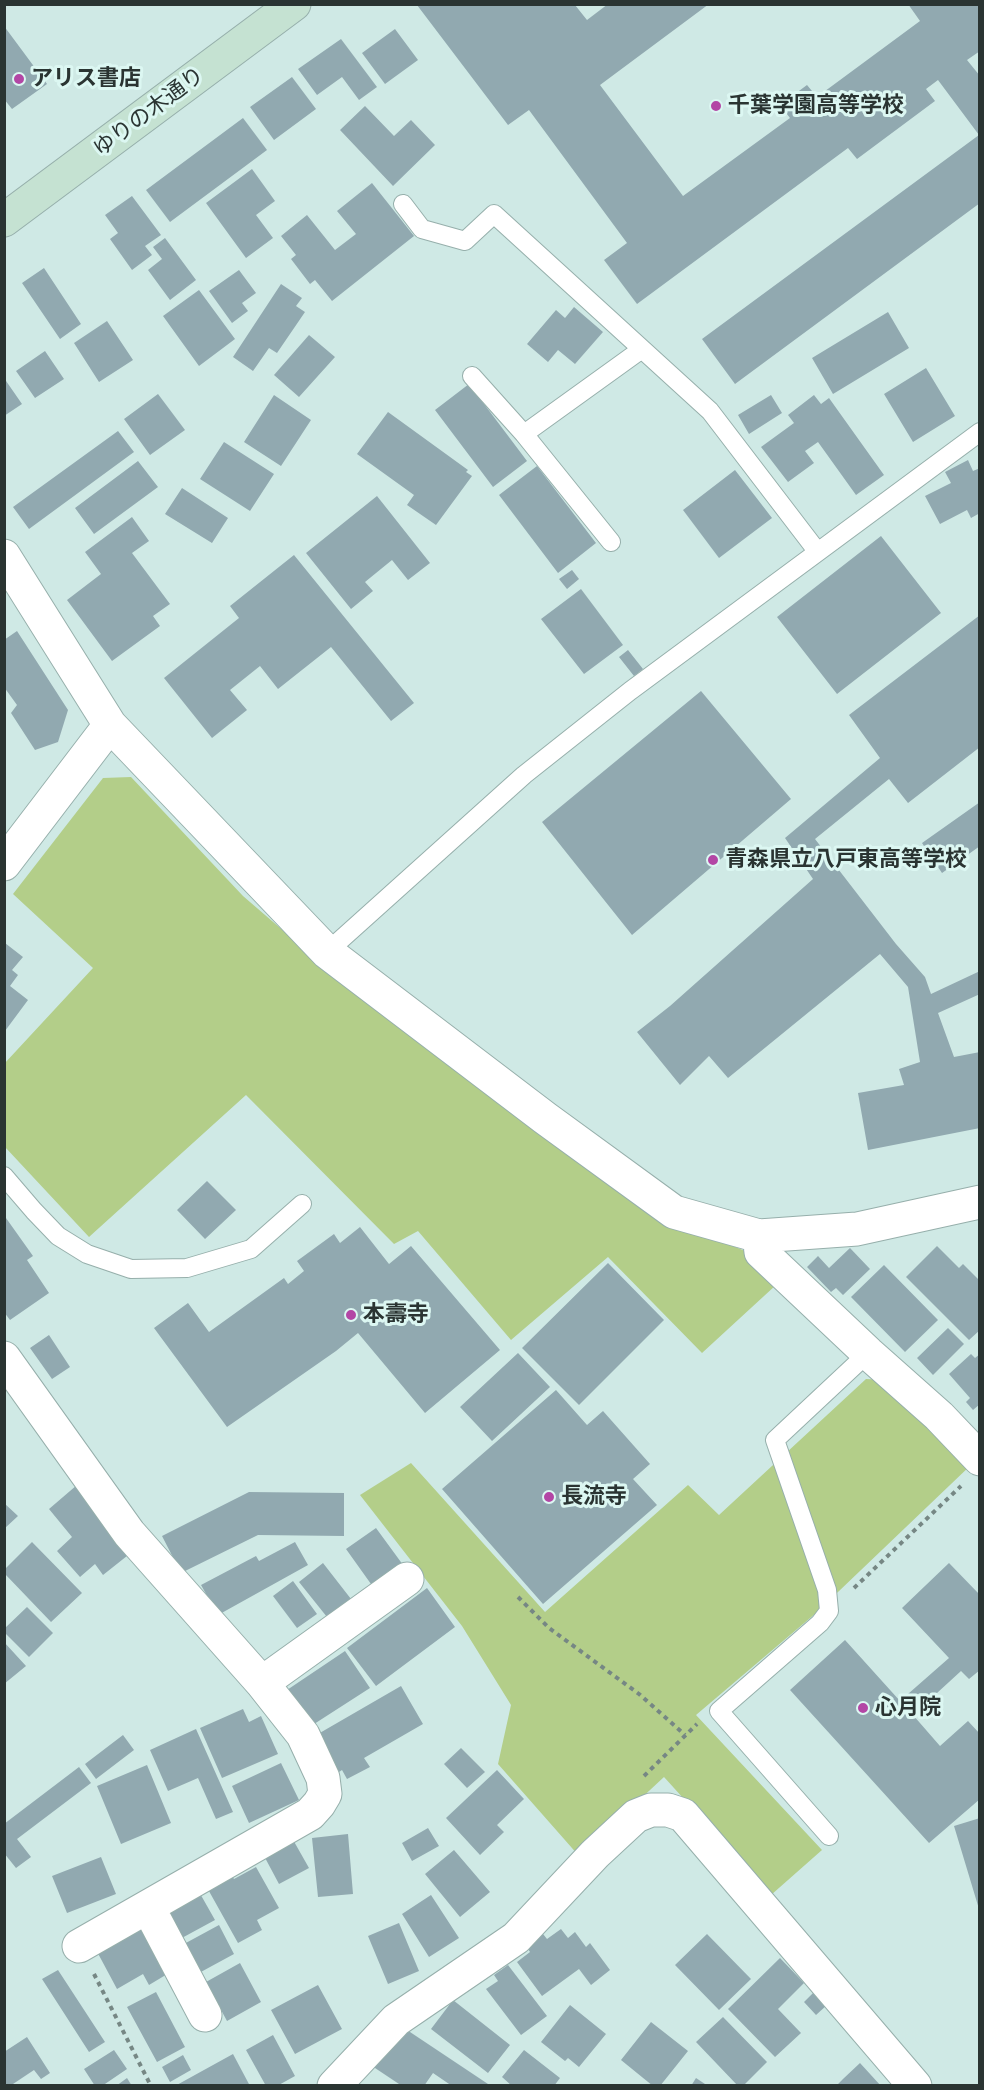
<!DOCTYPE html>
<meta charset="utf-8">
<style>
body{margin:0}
#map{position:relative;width:984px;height:2090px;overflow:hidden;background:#cfe9e5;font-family:Cabin,sans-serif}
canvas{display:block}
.frame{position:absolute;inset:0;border:6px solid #2a3432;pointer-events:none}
</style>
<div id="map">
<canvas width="984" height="2090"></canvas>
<div class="frame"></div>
</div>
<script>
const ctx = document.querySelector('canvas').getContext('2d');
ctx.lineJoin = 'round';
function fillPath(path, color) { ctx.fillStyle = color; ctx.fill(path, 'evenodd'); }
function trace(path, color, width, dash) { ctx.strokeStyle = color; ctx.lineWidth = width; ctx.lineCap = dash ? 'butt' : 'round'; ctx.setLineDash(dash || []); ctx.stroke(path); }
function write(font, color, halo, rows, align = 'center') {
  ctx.font = font + ' Cabin,"Noto Sans JP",sans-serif'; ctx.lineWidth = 6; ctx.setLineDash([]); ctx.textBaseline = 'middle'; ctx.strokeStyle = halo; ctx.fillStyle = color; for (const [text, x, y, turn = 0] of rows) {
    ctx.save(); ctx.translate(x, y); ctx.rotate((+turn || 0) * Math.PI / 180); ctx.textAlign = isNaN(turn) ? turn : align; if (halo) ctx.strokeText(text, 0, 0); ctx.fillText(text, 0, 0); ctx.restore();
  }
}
fillPath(new Path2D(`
 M131,777L243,896L323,965L654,1213L745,1251L776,1285L702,1353L608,1257L511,1340L418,1231L394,1244L246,1095L89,1237L5,1147L4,1064L93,968L13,894L103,778Z
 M866,1379L885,1380L972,1464L816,1613L696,1715L822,1850L771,1895L664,1777L579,1856L498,1764L511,1705L462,1626L360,1495L411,1463L545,1612L688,1485L719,1515Z`), '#b3ce89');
fillPath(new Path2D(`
 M608,4H709L600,85L683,196L790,118L780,105L807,85L817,97L920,21L908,4H980V51L967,60L980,76V203L735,384L702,339L979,135L938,80L926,89L935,101L857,159L848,148L637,304L604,260L627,243L529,110L508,125L417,5H575L587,20Z
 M4,26L47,84L12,109L4,99Z
 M395,29L418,60L385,84L362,53Z
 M341,39L377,87L359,100L342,77L317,95L298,69Z
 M292,77L316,109L274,140L250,107Z
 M365,106L394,136L411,120L435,145L393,186L340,130Z
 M243,118L267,150L170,222L146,190Z
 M252,169L275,201L256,215L273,238L246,258L206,203Z
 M372,183L414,236L332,301L315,280L310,284L291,259L296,255L281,236L307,215L335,250L356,234L337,211Z
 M132,196L161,235L145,246L152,255L132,270L110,239L118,233L105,215Z
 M165,238L196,280L170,300L148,270L162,259L153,247Z
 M44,268L81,324L60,339L22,283Z
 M239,270L256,293L242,303L248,311L232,323L209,291Z
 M281,284L302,298L296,306L305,312L277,353L269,348L253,371L233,357Z
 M199,290L235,339L199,366L163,316Z
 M574,307L603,332L575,364L558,350L548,362L527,344L556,310L565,318Z
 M888,312L909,348L833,394L812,358Z
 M107,321L133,360L99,382L74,343Z
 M309,335L335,357L299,397L274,375Z
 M45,351L64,379L35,398L16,371Z
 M926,368L955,416L913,442L884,394Z
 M4,378L22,404L4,416Z
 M469,384L527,461L493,487L435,410Z
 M158,394L185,430L150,455L124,419Z
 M274,395L311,420L281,466L244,442Z
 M771,395L782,413L749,434L738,415Z
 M814,395L821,404L829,398L884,475L856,495L818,442L805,451L814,463L788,482L761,447L794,423L788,415Z
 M388,412L468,470L466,472L472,476L436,525L407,505L414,495L357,454Z
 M118,431L134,452L29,529L13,507Z
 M224,442L274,474L250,511L200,479Z
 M968,460L973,471L980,468V513L971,518L967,510L940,524L925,496L951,483L945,472Z
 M138,461L158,487L94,534L75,508Z
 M537,466L596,543L558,573L499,495Z
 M735,470L772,518L719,558L683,510Z
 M182,488L228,518L212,543L165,514Z
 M377,496L430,563L408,580L392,560L365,582L373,591L351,609L306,553Z
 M132,517L149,541L132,553L170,604L153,616L160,626L112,661L67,600L101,574L85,552Z
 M881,536L941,613L837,694L777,617Z
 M294,555L414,703L391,721L331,647L278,689L260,666L230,690L247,710L212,738L164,678L239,618L230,606Z
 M572,570L579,579L567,589L559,579Z
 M581,589L623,645L584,674L541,619Z
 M980,615V747L908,803L889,779L815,839L896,944L925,977L931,994L980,971V994L938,1013L954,1057L980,1052V1128L868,1150L858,1093L904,1085L899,1069L920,1062L908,987L880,954L728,1078L709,1056L680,1085L637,1032L670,1006L813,879L785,838L880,758L849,715Z
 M17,631L68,710L58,742L35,750L11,713L17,705L4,687V640Z
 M628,650L643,669L634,676L619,657Z
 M701,691L791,799L632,935L542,822Z
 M980,802V846L942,873L922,843Z
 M5,943L23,957L12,970L18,975L10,986L28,1000L5,1031Z
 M207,1181L236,1210L205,1239L177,1210Z
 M6,1218L33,1256L27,1260L49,1293L10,1320L4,1312V1219Z
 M360,1227L389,1264L411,1246L500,1350L425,1413L358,1333L336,1351L227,1427L154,1328L188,1303L209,1332L284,1278L288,1284L304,1271L297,1261L334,1234L340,1243Z
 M937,1246L959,1268L963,1264L980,1281V1330L969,1340L906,1277Z
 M850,1248L870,1269L843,1295L836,1288L831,1292L807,1267L818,1256L829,1268Z
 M608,1263L664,1320L579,1405L522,1348Z
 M884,1265L938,1320L905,1352L851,1297Z
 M948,1328L964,1344L933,1375L917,1358Z
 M49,1335L70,1367L52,1379L30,1348Z
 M518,1353L550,1387L492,1441L460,1407Z
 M971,1354L975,1358L980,1354V1404L973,1410L966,1402L970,1398L949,1374Z
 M556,1390L587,1425L603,1411L650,1464L633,1479L657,1505L543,1604L442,1489Z
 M77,1485L132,1552L103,1575L95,1564L80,1577L57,1551L72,1537L49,1509Z
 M249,1492L344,1493V1536L258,1535L181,1573L162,1536Z
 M4,1503L18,1516L4,1529Z
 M376,1528L406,1569L376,1591L346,1549Z
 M32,1542L82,1593L51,1622L5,1574V1569Z
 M295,1542L308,1565L218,1615L201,1585L256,1556L259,1561Z
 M323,1563L351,1599L327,1617L299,1582Z
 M949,1563L980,1595V1670L969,1679L961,1671L913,1715L940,1746L968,1721L980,1734V1799L929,1843L790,1690L845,1640L900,1701L949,1658L902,1608Z
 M293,1581L317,1614L297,1628L273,1596Z
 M427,1588L455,1627L376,1686L347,1648Z
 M27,1607L53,1633L29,1657L4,1632V1629Z
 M4,1642L26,1666L4,1684Z
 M345,1651L370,1688L311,1726L287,1690Z
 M401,1686L423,1724L364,1758L370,1767L347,1779L342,1770L339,1772L318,1734Z
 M243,1709L249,1722L261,1716L278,1754L222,1778L200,1728Z
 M196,1729L233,1812L216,1819L198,1778L168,1791L150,1750Z
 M123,1735L134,1750L96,1779L85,1764Z
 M461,1748L485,1772L467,1788L444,1764Z
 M281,1763L299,1800L249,1823L232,1786Z
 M147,1765L171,1823L121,1844L97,1786Z
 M79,1767L91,1783L17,1839L31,1857L16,1868L4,1853V1824Z
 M497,1770L524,1799L497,1825L504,1832L480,1855L446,1818Z
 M980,1818V1909H979L954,1826Z
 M428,1828L439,1846L412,1861L402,1843Z
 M348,1834L353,1894L318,1897L312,1838Z
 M292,1838L309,1868L279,1884L263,1854Z
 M454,1850L490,1892L460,1917L425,1874Z
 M101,1857L116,1894L67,1913L52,1876Z
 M256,1867L279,1908L257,1920L262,1930L238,1943L205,1884L229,1871L234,1879Z
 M198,1890L215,1920L180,1939L164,1908Z
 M431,1895L459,1938L429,1957L402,1914Z
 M140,1920L169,1973L149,1985L143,1974L117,1989L94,1946Z
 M399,1923L419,1971L388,1984L368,1936Z
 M219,1925L234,1954L199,1973L184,1944Z
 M561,1929L568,1938L575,1932L586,1947L590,1943L610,1970L591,1985L579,1969L542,1996L517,1962L530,1952L526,1946L543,1934L547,1939Z
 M707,1934L751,1979L719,2010L675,1965Z
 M780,1958L804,1983L778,2009L801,2033L775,2057L728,2009Z
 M240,1963L261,2002L227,2021L206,1982Z
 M508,1965L547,2016L521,2035L486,1989L498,1981L494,1975Z
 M58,1970L105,2042L89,2052L42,1979Z
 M318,1985L342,2029L295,2054L271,2010Z
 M156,1992L185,2047L157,2062L127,2007Z
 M814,1992L827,2005L816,2015L804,2002Z
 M453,2000L510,2045L488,2073L431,2029Z
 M570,2005L606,2034L579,2067L568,2058L565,2061L541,2042Z
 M723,2017L767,2062L743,2086H738L696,2042Z
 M651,2022L688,2051L660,2086H653L621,2060Z
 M407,2030L491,2086H452L433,2073L424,2086H402L372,2066L390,2039L397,2043Z
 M273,2035L295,2076L277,2086H266L246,2050Z
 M27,2037L50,2073L41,2079L34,2070L10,2086H4V2052Z
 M114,2050L127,2069L102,2086H95L84,2069Z
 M524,2050L560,2078L554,2086H512L502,2077Z
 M233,2054L250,2086H175L184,2081Z
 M183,2055L191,2070L170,2082L162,2067Z
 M860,2063L881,2086H836L843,2079Z
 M127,2078L132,2086H116Z
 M696,2078L708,2086H691Z`), '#91a9b0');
const lane = new Path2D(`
 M403,204L422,229L465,241L494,214L710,411L817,551
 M472,376L524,434L611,542
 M524,434L642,349
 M327,952L524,775L630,691L980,432
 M4,1176L34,1211L58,1236L87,1254L131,1269L187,1268L251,1249L302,1204
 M829,1836L719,1711L820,1623L829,1611L827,1590L775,1440L868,1353`);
const street = new Path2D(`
 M4,556L110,725L327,952L545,1118L674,1212L759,1236L857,1229L980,1202
 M4,864L110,725
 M759,1236L761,1252L868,1353L939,1416L980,1459
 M4,1358L129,1533L262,1683L303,1735L323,1778L325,1794L319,1804L310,1814L79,1946
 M262,1683L407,1579
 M148,1907L205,2015
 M334,2086L396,2020L516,1938L595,1854L636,1816L651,1810H668L683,1815L915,2086`);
const secondary = new Path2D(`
 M4,220L294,4`);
trace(lane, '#96afab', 20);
trace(street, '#96afab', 35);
trace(secondary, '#96afab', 35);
trace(new Path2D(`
 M854,1588L961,1486
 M518,1597L549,1628L639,1694L685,1735
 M644,1776L697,1724
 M94,1974L151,2086`), '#768784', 4, [4.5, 4.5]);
trace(lane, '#fff', 18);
trace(street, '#fff', 33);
trace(secondary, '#c5e2d2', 33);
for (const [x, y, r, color] of [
 [19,79,6,"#b346a5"],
 [716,106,6,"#b346a5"],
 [713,860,6,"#b346a5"],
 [351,1315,6,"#b346a5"],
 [549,1497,6,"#b346a5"],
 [863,1708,6,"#b346a5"]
]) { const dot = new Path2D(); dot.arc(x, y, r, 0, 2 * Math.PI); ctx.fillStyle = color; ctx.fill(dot); trace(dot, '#dcf7f2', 2); }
write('bold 22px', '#2a3432', '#dcf7f2', [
 ["アリス書店",31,79],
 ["千葉学園高等学校",728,106],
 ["青森県立八戸東高等学校",725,860],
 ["本壽寺",363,1315],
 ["長流寺",561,1497],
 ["心月院",875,1708]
], 'left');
write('22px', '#2a3432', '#dcf7f2', [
 ["ゆりの木通り",149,112,-37]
]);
</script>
